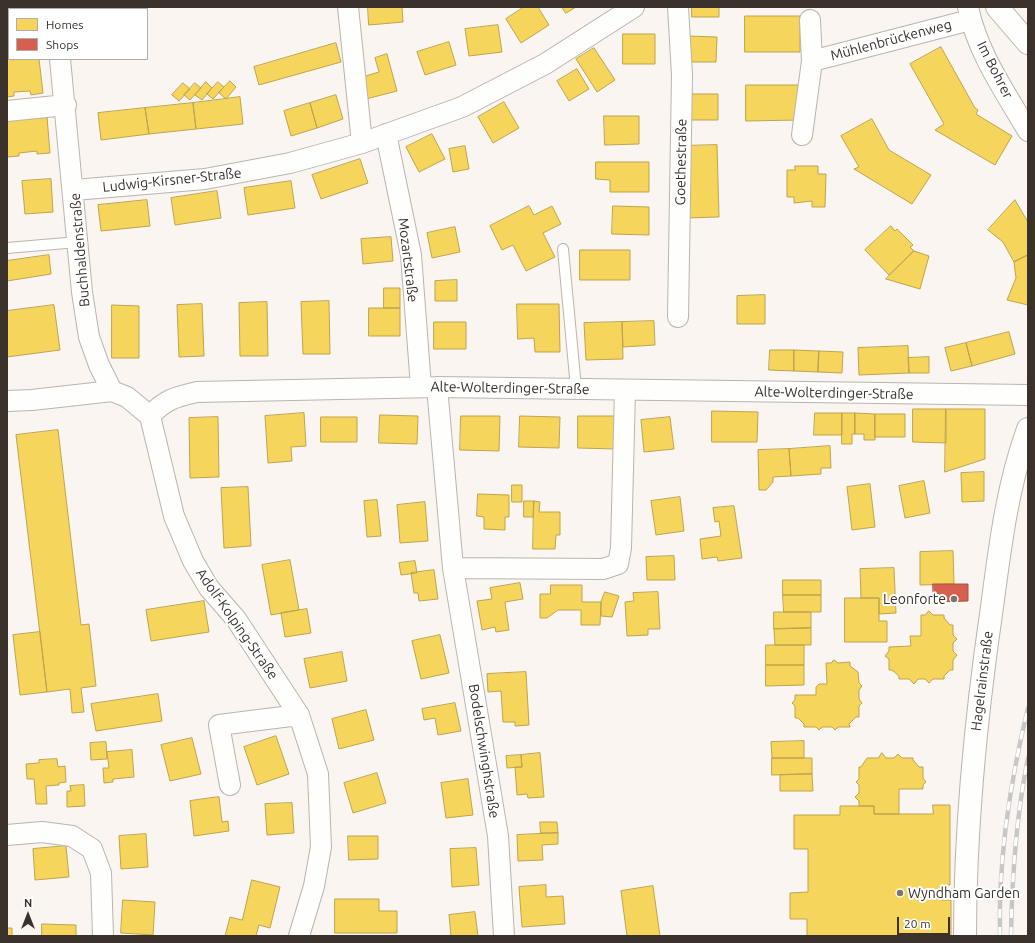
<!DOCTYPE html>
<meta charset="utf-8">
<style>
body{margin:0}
#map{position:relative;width:1035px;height:943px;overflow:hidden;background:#faf5f0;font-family:Ubuntu,sans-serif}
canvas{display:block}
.frame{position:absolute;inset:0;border:8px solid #39312a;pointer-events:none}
.legend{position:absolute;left:8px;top:8px;width:140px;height:52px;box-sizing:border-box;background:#fff;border:1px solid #b0adaa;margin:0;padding:5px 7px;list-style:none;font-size:12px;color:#39312a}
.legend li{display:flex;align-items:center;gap:8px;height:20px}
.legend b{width:20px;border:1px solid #b0adaa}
.north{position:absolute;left:8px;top:895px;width:40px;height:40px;-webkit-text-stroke:3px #fff;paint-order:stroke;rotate:0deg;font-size:11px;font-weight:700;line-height:16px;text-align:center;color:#39312a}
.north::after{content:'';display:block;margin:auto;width:14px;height:18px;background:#39312a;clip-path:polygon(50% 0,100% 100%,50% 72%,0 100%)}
.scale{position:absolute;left:897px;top:917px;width:53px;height:18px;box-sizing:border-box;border:2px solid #39312a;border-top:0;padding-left:5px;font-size:12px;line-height:14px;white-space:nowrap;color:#39312a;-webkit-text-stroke:3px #fff;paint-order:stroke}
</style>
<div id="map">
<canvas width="1035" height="943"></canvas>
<div class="frame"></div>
<ul class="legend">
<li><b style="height:11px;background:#f6d55c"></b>Homes</li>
<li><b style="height:11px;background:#d6604d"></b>Shops</li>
</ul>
<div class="north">N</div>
<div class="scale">20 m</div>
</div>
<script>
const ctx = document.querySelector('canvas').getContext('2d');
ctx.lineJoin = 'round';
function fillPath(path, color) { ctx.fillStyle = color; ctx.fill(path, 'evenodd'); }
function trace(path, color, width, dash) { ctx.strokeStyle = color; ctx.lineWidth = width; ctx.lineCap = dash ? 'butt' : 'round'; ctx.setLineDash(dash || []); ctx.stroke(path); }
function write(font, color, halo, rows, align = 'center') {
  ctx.font = font + ' Ubuntu,sans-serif'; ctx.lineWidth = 4; ctx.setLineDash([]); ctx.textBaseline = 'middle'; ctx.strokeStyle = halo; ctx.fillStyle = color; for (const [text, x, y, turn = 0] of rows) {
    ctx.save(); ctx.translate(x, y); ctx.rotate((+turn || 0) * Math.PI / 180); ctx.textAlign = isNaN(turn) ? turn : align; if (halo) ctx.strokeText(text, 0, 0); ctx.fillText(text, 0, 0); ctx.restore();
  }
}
const homes = new Path2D(`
 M7,7H28L29,9H9V27L7,28Z
 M368,7H402L403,22L369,25Z
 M524,7H538L549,25L521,43L506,19Z
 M562,7H576L566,13Z
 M692,7H719V17H692Z
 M745,16H800V52H745Z
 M498,25L502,52L469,56L465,29Z
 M623,34H655V64H623Z
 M687,36L717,37L716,62H686Z
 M449,42L456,65L425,75L417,52Z
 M336,43L341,62L259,85L254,67Z
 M941,47L975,108L978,110L976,114L1012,136L995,165L935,130L944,124L910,64Z
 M594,48L615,80L597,92L576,59Z
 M387,54L397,91L366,99L359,78L379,72L375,58Z
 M7,59H39L43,93L31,95L30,91L14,92V96L7,97Z
 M577,69L589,89L569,101L557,81Z
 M230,81L236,87L226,99L219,93Z
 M206,82L212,88L202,100L195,95Z
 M218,82L224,87L213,99L207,94Z
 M183,83L190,89L179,101L172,95Z
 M195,83L201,88L190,100L184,95Z
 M746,85H800V120L746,121Z
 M685,94H718V120H685Z
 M336,95L343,119L317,128L310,103Z
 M240,97L243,124L196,129L193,103Z
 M504,102L519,128L493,143L478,117Z
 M193,103L196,129L149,134L145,108Z
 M310,103L317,128L291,136L284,111Z
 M145,108L149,134L101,140L98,113Z
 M29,114V119L47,117L50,153L37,154V151L19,153V156L7,157V121L18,120V115Z
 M604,116H639V144L605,145Z
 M872,119L889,150L931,175L912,204L854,169L859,167L841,136Z
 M432,134L445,159L419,172L406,147Z
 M717,145L719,217L684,218L683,146Z
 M465,146L469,169L453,172L449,149Z
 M360,159L368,183L321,199L312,175Z
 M596,162H649V192H610V180L596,179Z
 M795,166H818V174H826L825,207H812V201L794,203V197H787V170H795Z
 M51,179L53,212L25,214L22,181Z
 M291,181L295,208L248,215L244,188Z
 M217,191L221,218L175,225L171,198Z
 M147,200L150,226L101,231L98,205Z
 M1015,200L1028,222V255L1014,262L1003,242L988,230Z
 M529,206L534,215L552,206L561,224L543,233L555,257L526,271L513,245L502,250L490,226Z
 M613,206L649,207V235L612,234Z
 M891,226L895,231L897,229L913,245L910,247L914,251L889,275L865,250Z
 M455,227L460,252L432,258L427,233Z
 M391,237L393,261L363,264L361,239Z
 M580,250H630V280H580Z
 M914,251L929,256L920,289L886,279Z
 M49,255L51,274L7,281V261Z
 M1028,255V305L1007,300L1016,278L1014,262Z
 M457,280V301H435V281Z
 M384,288H400V308H384Z
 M765,295V324H737V296Z
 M329,301L330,354H303L301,302Z
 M267,302L268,356H240L239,303Z
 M202,304L204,356L179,357L177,305Z
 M517,304H559L560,352H535L534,338L518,339Z
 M54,305L60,350L7,357V311Z
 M112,305L139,306V358H112Z
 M369,308H400V336H369Z
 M654,321L655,345L623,347L622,322Z
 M434,322H466V349H434Z
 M622,322L623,359L586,360L584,323Z
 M1009,332L1015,354L972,366L966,343Z
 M966,343L972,366L951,371L945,348Z
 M908,346L909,373L859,375L858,348Z
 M770,350H794V371L769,370Z
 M794,350L819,351L818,372L794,371Z
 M819,351L843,352L842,373L818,372Z
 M929,357V373H909L908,358Z
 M913,409H946V443L913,442Z
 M946,409H985V459L945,472Z
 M712,411L758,412L757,442H712Z
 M304,413L306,446L291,447L292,461L268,463L265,416Z
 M815,413H842V435H814Z
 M842,413H855V434H852V444H842Z
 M855,413L875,414V440H864V434H855Z
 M875,414H905V437H875Z
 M380,415L418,416L417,444L379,443Z
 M461,416H500L499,451L460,450Z
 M520,416L560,417L559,448L519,447Z
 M578,416H616V449L578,448Z
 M218,417L219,477L190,478L189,418Z
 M321,417H357V442H321Z
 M670,417L674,449L644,452L641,420Z
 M58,430L81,625L89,624L96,686L81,688L84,712L72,713L70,689L47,692L16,435Z
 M830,446L831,468H821V474L791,476L789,449Z
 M789,449L791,476L773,477V482L766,490H759L758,450Z
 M984,472V501L962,502L961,473Z
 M924,481L930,513L905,518L899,486Z
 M870,484L875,527L852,530L847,487Z
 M512,485H522V502H512Z
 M248,487L251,546L224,548L221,488Z
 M478,494L509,495V517H505V530L484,529V517L477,516Z
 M680,497L684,531L656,535L651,501Z
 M377,500L381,536L367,537L364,501Z
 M524,501H534L533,517H524Z
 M534,501L540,502L539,512H560V535H556L555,549H533Z
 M425,502L428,541L400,543L397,505Z
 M734,506L742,558L718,561L717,557L702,559L700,539L721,536L719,521L715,522L713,508Z
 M953,551L954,584L920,585V552Z
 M674,556L675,580H647L646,557Z
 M290,560L299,610L271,615L262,565Z
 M415,561L417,573L401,575L399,563Z
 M894,568L896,613L879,614V598H861L860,569Z
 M434,570L438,599L419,601L418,593H414L411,573Z
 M783,580H821V595H783Z
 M520,583L523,599L505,602L509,630L496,632L495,627L482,630L477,601L492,599L490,588Z
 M551,585H582V602H601L600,625H581V610H558L547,618H540V594H550Z
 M605,592L619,596L612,617L601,616V602Z
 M658,592L660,629H648V635L627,636L625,602L634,601L633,593Z
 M783,595H821V612H784Z
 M845,598H879V621H887V642H845Z
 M204,601L209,632L151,641L146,610Z
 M307,609L311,633L285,637L281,613Z
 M929,611L933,615H944V618L950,625H953V635L957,639L953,643V651L957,655L953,660V670H950L944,676V679H933L929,683L925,679H918L914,684L909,679H899V676L892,670H889V659L885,656L889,651V647L911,646L910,636H921V615H925Z
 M774,612H811V628L774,629Z
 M811,628V645H775L774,629Z
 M40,632L47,692L20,695L13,635Z
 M440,635L449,673L421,679L412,641Z
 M766,645H804V665H766Z
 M342,652L347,681L310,688L304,659Z
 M834,660L838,663L850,662V666L858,672L859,683L862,686L859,690V699L862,703L859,706V717H856L849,724L850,727H838L835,730L832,727H822L819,730L816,727H804V724L798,718H795V706L792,703L795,700V695H816V687L819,684H827L826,663H831Z
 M766,665H804V685L766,686Z
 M526,672L529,725L515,726V722H503L501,691L488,692L487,674Z
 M158,694L162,721L96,731L91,704Z
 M455,703L461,731L438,735L435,718L424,720L422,709Z
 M366,710L374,740L339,749L332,719Z
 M276,736L289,774L257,785L244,747Z
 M192,738L201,774L170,781L161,745Z
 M804,741V758H772L771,742Z
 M106,742L107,759L91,760L90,743Z
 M132,750L134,777L113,779V782L104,783L103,768H109L107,752Z
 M540,753L544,797L528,798L527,794L517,795L515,767H522L521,755Z
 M882,753L886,758H894L898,754L902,758H913V760L919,767H923V778L926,782L923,785V789H899V814H874V806H859V801L855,797L859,793V785L856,782L859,779V767H861L867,758H878Z
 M521,755L522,767L507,768L506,756Z
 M772,758H812V774L772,775Z
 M57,759L58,767L65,766L66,782L59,783V785L46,786L47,804H36L34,779H27L26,764L39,763V760Z
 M377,773L386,803L353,813L344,783Z
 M812,774L813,791H780V775Z
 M468,779L473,815L446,818L441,783Z
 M84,785L85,806L67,807V791H71L70,786Z
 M219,797L222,822L228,821L229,831L194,836L190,801Z
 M292,803L294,833L267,835L265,804Z
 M933,805H950V885H942V900H951V936H807V919H790V893L808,892V849H794V815H840V806H874V814H933Z
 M540,822H557L558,833H541Z
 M558,833V844L542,845L543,860L518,861L517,835Z
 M146,834L148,867L121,869L119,836Z
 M348,836H378V859L349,860Z
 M66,846L69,877L35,880L33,849Z
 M476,848L479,885L452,887L450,849Z
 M252,880L280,887L270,928L259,925L256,936H225L230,917L242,920Z
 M546,885V897L563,896L565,924L522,927L519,887Z
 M653,886L660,936H627L621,891Z
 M335,899H379V911H397V933H335Z
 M123,900L155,902L153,935L121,933Z
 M475,912L478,936H451L449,915Z
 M42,924L76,925V936H42Z
 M7,928H12V936H7Z`);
fillPath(homes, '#f6d55c');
trace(homes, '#bda44d', 1);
const shops = new Path2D(`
 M933,584H968V601L934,602Z`);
fillPath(shops, '#d6604d');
trace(shops, '#a75242', 1);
const service = new Path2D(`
 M7,248L78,242
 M563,249L576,388`);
const minor = new Path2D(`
 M54,7V9
 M348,7L362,143
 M968,7C977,52 1005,92 1028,131
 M60,59L82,292L89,337L99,365L112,391
 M812,61L970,20
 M7,111L66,105
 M386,134L411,255L421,387
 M802,135L812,61L810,20
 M74,190L205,179L290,163L362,143L462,107L545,64L634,7
 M678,317L682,75L678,7
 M437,387L453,568L498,836L504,936
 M7,401L32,400L112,391L127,397L150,416
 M150,416C165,399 176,397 197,392L437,387L1028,395
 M150,416L174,516L193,561L209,588L236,619L299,715L318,774L321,847L314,886L299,936
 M453,568L603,569L618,564L621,548L625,390
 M230,785L219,725L299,715
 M7,835L42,832L72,836L92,849L101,873L103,936`);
const secondary = new Path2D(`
 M997,7L1028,43
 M965,936C965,826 976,716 992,607C1000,547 1007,487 1028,429`);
trace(service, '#bab4ae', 12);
trace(minor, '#bab4ae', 22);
trace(secondary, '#bab4ae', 24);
trace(service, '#fefefd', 10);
trace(minor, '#fefefd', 20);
trace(secondary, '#fefefd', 22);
const rail = new Path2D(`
 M1000,936C998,859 1010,782 1028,708
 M1011,936C1012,876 1016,817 1028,758`);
trace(rail, '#c9c7c6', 4.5);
trace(rail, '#fff', 3, [9]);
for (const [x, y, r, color] of [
 [954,599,4,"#7d766f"],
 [900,893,4,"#7d766f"]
]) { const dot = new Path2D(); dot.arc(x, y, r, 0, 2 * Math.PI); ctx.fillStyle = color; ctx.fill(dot); trace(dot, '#fff', 1.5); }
write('14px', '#39312a', '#fff', [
 ["Mühlenbrückenweg",891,40,-15],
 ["Im Bohrer",995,70,63],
 ["Goethestraße",681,162,-89],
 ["Ludwig-Kirsner-Straße",172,180,-6],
 ["Buchhaldenstraße",80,250,-95],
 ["Mozartstraße",408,260,83],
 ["Alte-Wolterdinger-Straße",510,388,1],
 ["Alte-Wolterdinger-Straße",834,393,1],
 ["Adolf-Kolping-Straße",237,624,55],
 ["Hagelrainstraße",982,681,-83],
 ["Bodelschwinghstraße",484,751,81]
]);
write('14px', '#39312a', '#fff', [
 ["Leonforte",946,599],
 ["Wyndham Garden",908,893,"left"]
], 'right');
</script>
